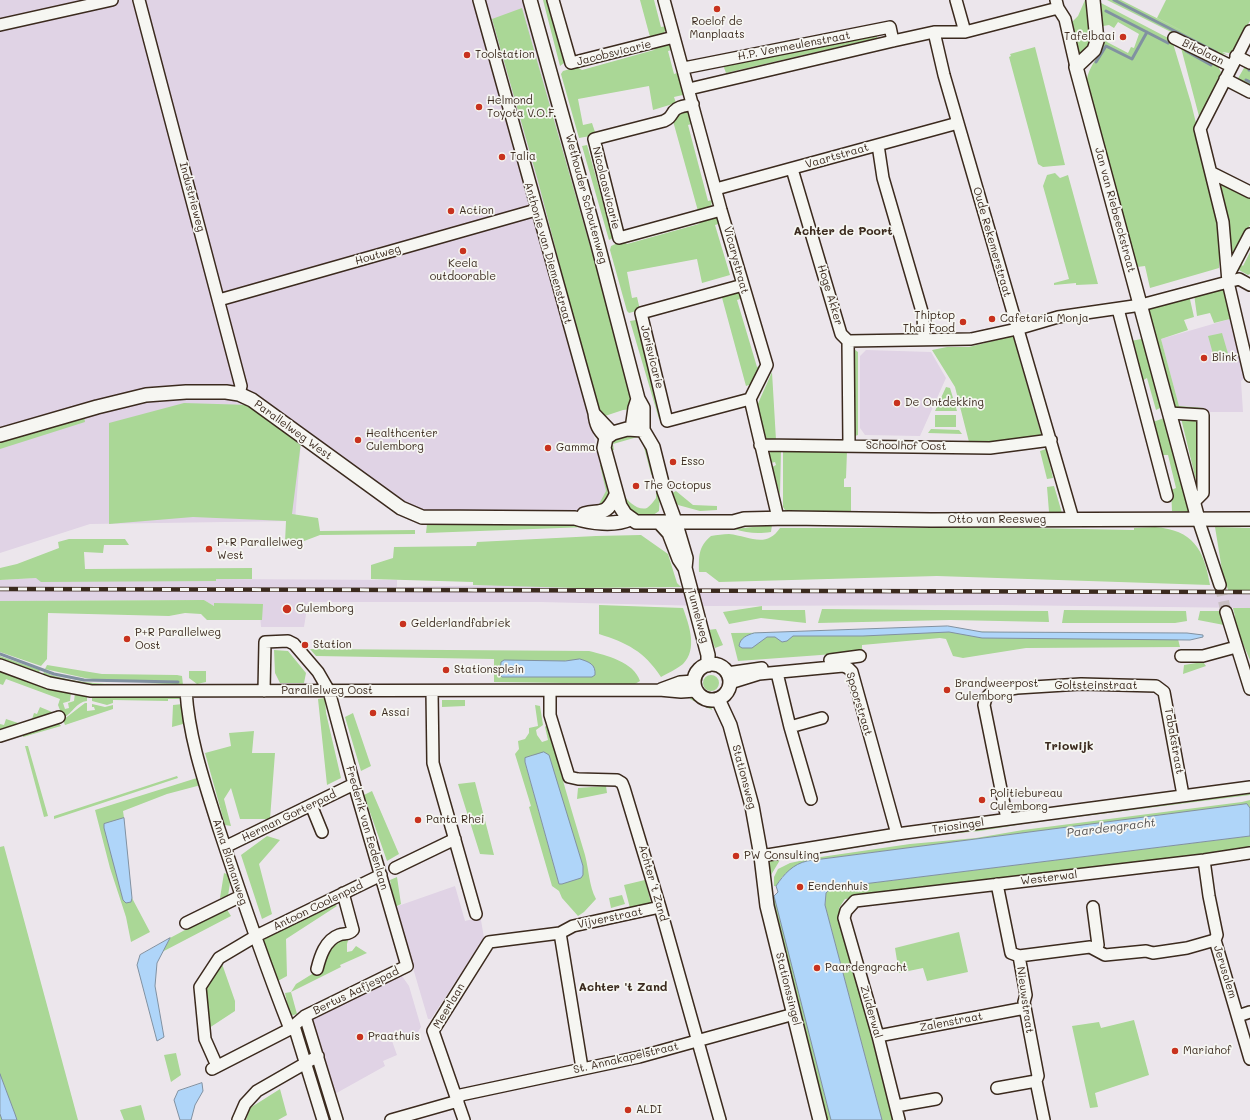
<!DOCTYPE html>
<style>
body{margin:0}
canvas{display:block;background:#ece6ec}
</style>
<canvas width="1250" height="1120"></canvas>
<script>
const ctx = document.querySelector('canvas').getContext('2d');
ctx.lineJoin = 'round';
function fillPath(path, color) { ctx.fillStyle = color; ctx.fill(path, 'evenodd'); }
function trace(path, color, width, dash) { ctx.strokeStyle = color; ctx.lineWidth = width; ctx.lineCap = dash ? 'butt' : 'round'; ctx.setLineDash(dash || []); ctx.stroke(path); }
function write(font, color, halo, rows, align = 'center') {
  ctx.font = font + ' Mali,sans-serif'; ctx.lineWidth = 3.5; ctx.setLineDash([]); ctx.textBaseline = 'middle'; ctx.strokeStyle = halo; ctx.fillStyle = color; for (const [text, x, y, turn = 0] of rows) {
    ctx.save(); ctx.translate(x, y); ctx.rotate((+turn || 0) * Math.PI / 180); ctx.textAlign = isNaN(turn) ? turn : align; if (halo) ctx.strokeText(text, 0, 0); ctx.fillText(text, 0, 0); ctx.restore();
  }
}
fillPath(new Path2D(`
 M0,0H525L632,393L587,407L611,512L418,519L301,442L295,521L90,524L0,553Z
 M1230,319L1246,377L1241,381L1243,412H1204L1203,408L1179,406L1161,339Z
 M866,350L931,352L946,378L920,436L865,435L860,428V356Z
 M36,578L215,581L216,579L397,580V587L505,585L578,588L1250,591V608L1000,605L705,606L540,602H308L304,627H261L260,615L214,606L204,600L0,601V580Z
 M455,886L465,921L477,918L481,920L484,938L431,1019H428L395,907Z
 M396,974L402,976L409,986L421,1027L418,1032L392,1041L397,1055L383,1061L385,1066L333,1095L309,1018Z`), '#e0d3e5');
fillPath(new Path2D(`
 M543,0H547L564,63L560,66Z
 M640,0H654L661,27L666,26L665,31L663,34L650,37Z
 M1085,0H1087L1094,41L1082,55L1077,52L1071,23L1078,16Z
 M1107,0H1121L1200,40L1157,18L1166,0H1250V21L1233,50L1229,53L1222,52L1228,55L1223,54L1221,57Z
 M1101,3L1172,40L1191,103L1220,219L1219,268L1150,288L1145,266L1137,267L1087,79C1090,62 1105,53 1104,34L1110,35L1107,42L1128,53L1131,47L1134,48L1139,34L1118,22L1114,28L1109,25L1103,26Z
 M522,8L632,393V409L623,410L605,416L600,412L596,404L538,181L492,19Z
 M877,36V38L726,73L723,65Z
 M669,43L675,49L668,51L674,74L681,72L687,94L674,97L676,103L653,110L649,86L578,99L583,125L592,123L596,135L579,138L561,74L563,71L577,67L582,70L654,50L657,45Z
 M1180,44L1215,61L1221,72L1200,120Z
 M1035,47L1065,165L1043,167L1038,164L1009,57L1011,56L1010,54Z
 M1250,67V87L1237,80L1244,68Z
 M685,110L689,111L695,123L688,125L708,201L712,200L711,207L698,211L673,121L677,115Z
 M587,145L613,238L609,240L582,146Z
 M1055,173L1060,178L1068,175L1098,284L1076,285V283L1054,285V283L1069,279L1043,186L1047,175Z
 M1220,181L1250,198V225L1230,263L1229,224Z
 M715,216L722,223L715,225L730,275L702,283L697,259L627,272L632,298L637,297L640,310L629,313L627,311L610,250L611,246L622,241L627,244L699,224L702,219Z
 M1250,252V274L1248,275L1237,269L1240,264L1243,266Z
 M1224,288L1230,319L1214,323L1210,313L1197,316L1194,294Z
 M737,291L743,298L737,300L757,367L760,366L752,384L746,386L721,294Z
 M1189,295L1194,317L1184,320L1188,330L1161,339L1179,406L1204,408V412L1175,410L1149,309Z
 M636,320L662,418L659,419L630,321Z
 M1222,333L1229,357L1215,361L1208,336Z
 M1013,336L1041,434L1040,438L970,446L955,387L932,350L947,347H969Z
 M1146,338L1162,407L1156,410L1147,378L1142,381L1131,341Z
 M851,347L858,352V435L852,437Z
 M772,372L776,440L764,438L756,408Z
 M946,387L950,388L957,411H935Z
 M184,403L250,405L301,442L292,514L318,518L320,531L415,530V534L320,535L291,546L290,543L285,542L286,521L193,517L109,524V423Z
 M84,415L85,422L0,449V441Z
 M935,415H956V427H935Z
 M1164,418L1190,512L1172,511L1171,490L1176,488L1168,455H1162L1153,422Z
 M1181,418H1198V489Z
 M931,429L959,430L962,434L928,433Z
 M636,434L645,438L660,492L659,511C649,519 642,518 631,514L621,496L623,494C627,501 638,511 647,508C650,506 654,501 656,498V480L651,474L641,436L613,444L614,450L609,451L611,442L614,439Z
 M1046,449L1053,478L1047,479L1040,451Z
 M771,451H781L780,495L772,467L776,465L775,462L771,463L769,455Z
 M783,451H847L846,478L844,479V487H851V512L785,510L783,507Z
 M600,465H604L609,501L597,508L606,491Z
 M1054,486L1062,513L1049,512L1047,487Z
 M676,491L693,505L717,506V510L700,511L678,505L670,494Z
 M427,524L586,525L587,527L426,533Z
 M772,525L771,532C757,534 747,533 734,529Z
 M1155,527C1193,530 1204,549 1210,585L937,576L719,582L706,572H699C699,556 698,547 711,536C717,535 723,534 729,534C749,536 766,549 780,528H1029L1134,530V528Z
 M1215,527L1250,528V591L1228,590L1222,570Z
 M641,535L668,554L677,583L681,587L578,588L473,585V582L371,579V565L393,558L394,547L476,546L477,542L596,536Z
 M69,539H125L129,545H104L103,553L84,552L85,569L252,568V579H216V581L41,582L36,578L0,580V568L17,564L59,548L58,542Z
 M204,600L214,606V603L263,604L262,620H207L201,614L185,613L169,616L48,613L47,659L41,666L0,652V601Z
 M599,605L683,608C689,625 698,649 683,664C677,669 668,673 661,677C644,651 627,643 599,634Z
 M762,606V610H805L806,623L761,618L729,624L723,612Z
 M1233,608H1250V660L1233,621L1235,616Z
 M822,609L1048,611L1049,622L950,620L818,623Z
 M1064,610L1186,611L1187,621L1175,623H1062Z
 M1200,611H1221L1224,625L1198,620Z
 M716,629L723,645L715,648L708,630Z
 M943,631L1177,635L1180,647L1026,648L963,658L953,656L946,639L940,638L862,645V652L738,661L731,633Z
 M310,649L589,651C606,655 634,662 640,681L635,684L494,682V659L316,656Z
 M274,650L288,651L306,673L304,683H280L275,673Z
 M0,656L40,670L38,675L0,662Z
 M1203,662L1206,666L1183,674L1184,665Z
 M47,665L102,674L177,675L182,676L183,685L100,687L42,677L44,672C82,688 136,684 177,683L179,681L101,680L85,678L45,669Z
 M0,669L71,693L70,701L63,703L65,709L69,708L68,703L74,701L75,693L87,695V701C76,702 73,713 63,718L58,705L60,699L6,679L3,685L0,684Z
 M189,671H206V682L197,684L189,678Z
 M703 683a8 8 0 1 1 16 0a8 8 0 1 1-16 0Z
 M694,694L711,705L712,710L690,699Z
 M92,695L180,696V699H168V701L113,700V703L107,705L92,701Z
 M325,698L326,713L341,778L327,785L318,699Z
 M442,700H465V706L442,707Z
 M85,703H87V711L95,710L94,707H92V704L105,707L113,705V709L65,725L63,720Z
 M183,704V724L172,727L173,705Z
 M535,705L540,706L543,725L536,730L537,735L542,742L548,740L545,727L548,722C558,767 572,811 585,855C589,870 589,886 596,899L584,912L578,916L562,898L559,891L552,886L529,807L531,806L515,754L519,749L518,741L525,739L529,733V728L538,726ZM533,755L558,789L583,866L559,884L525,762L526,758Z
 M40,707L52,712L53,715L35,720L32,719L34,713L37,714Z
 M353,713L371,766L361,771L345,717Z
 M6,719L18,723L19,726L0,732V724L4,725Z
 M57,721L61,726L23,737V733Z
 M254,731L252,753H275L270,819H240L231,788L224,799L231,826L225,825L205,753L231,746L229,733Z
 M25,746H28L48,816L44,817Z
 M177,776L178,778L54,819V816Z
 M200,777L201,785L167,794L123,811L124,818L104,824L123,900L131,902L132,898L150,932L131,942L126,917L110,868L95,810Z
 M475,782L494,855L480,854L458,784Z
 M606,786L607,793L577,799L578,788Z
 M1250,790V795L1029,823L980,831L928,836L780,860L771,875L770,888L768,868L772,857Z
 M372,791L399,854L387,861L364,795Z
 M1250,800V808L1247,804L807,861L782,877L776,886H774V877L778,869L790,863L814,858L910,844L976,838L1023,830L1242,802Z
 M267,836L280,840L259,864L272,914L262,919L241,855Z
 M1250,836V849L1221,853L845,899L839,908L842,925L893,1120H882L825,905L826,893L831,888Z
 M4,846L78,1120H0V847Z
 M224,873L231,876L228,896L220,898Z
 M397,877L401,904L395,907L390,880Z
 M645,880L651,903L630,908L624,885Z
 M622,895L625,904L611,908L609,898Z
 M774,896L831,1120H827L771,897Z
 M332,903L337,906L286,939L287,976L276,982L263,940Z
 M226,908L231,916L162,952L170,938Z
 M959,932L968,972L927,981L923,968L899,973L895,948Z
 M349,937L347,944V952L352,951L356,946L367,953L340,965L341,967L291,992L297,1014L290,1016L285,993L291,992L296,984L317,971L333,943Z
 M221,961L235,1001V1011L206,1030L204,987Z
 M1134,1020L1149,1075L1095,1093L1098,1107L1090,1108L1072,1026L1099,1022L1101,1028Z
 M176,1053L181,1075L171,1082L164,1055Z
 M316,1065L333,1120H329L310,1067Z
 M280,1089L287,1115L278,1120H246L250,1108Z
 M141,1105L145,1120H124L120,1110Z`), '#aad796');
const water = new Path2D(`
 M948,626L982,632L1187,633L1203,635V637L1190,640L982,638L949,632L863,636H793L787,641L782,642L775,637H767L752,648H742L739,646C740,638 747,635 754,633Z
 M580,659C589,662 596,664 595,675L592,677H502L500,675L501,662L504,660L565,661Z
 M544,752L549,755L583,866V875L581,878L562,884H559L525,762V758Z
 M1247,804L1250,808V836L831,888L826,893L825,905L882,1120H831L774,896L778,892L776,886C784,874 793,864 807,861Z
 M124,818L132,898L131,902L126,903L123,900L104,828V824Z
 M170,938L157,963L155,986L164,1037L157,1041L137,965L140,955Z
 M0,1074L15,1114L17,1120H2L0,1114Z
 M202,1083L203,1091L195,1105L191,1120H180L174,1100L178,1091Z`);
fillPath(water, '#afd5f9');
trace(water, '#8191a1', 1);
trace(new Path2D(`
 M1114,0L1216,52
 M1106,11L1168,43
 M1186,51L1211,65
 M1096,62L1106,46L1132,59L1147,32
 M1249,70H1250
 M1246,80L1250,82
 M0,654L54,674L84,680L178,682`), '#8191a1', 3);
trace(new Path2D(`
 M1220,585L1226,612`), '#c9c0c3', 11, [11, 5.5]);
const minor = new Path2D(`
 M139,0L241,386L239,394
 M479,0L594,413C595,425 598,430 606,438
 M553,0L571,63L674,37
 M664,0L721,210L767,365L750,399L778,518
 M956,0L965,32
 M1056,0L1058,8L1065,19L1076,67
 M0,25L112,0
 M1250,31L1200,129L1223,222L1228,282L1250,376
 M934,32L944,75L1073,519
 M1174,38L1231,66
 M1236,56L1250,63
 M684,68L890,27L893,41
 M1225,79L1250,92
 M689,89L893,41L934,32H965L1058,8
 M693,104C686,106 678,106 674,111C670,117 670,118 664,121L594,139L619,238L721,210
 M878,145L883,178L923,315L924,339
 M792,169L841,334L848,341
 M1212,173L1250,192
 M716,189L958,123
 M1228,276L1250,234
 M743,285L641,313L667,421L750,399
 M219,300L536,210
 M1118,309L1167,496
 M848,341L971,339L1017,329L1058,317L1141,305L1239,279L1250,285
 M848,341L849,445
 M594,413L613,433
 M1169,413L1203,415V493L1194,502
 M760,445L990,448L1051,440
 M1198,519L1220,585
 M1226,612L1250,689
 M1181,656H1203L1236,647
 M830,660L860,656
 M0,665L49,683L91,691L659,690L681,692L696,691
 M727,673L762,668
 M777,673L790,727L811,799
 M730,683L759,674L843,666L848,668L852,672L897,834
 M661,689L680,682L694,681
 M186,691C189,739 205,784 219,829C241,896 264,963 290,1029
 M432,691L433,763L476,914
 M550,691V715L569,777L578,779L617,780L622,783L624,788L660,907L720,1120
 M790,727L822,718
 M0,736L59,717
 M311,805L322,832
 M1007,819L984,705L986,698L992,692L1017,688L1081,684L1156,686L1164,692L1183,795
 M225,847L354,784
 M761,856L897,834L1250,787
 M1204,860L1209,896L1217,935L1215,940L1250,1059
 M395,868L455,839
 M997,884L1011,953L1019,956L1026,995L1024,1002L1038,1076L1036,1081L1044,1120
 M1093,907L1098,945L1096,950
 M186,923L241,896
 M560,933L582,1068
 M1019,956L1090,947L1105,955L1146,951L1153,953L1187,948L1215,940
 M317,969C320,957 325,940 339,935C345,933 349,935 353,930L343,893
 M305,1016L337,1120
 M1238,1016L1250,1012
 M294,1026L323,1120
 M878,1036L1025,1008
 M217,1066L205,1039L200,987L219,958L256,936L381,875
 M212,1069L290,1029L305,1016L407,966L354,784L329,691L318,672L294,644L288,641L265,642L264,691
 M997,1088L1036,1081
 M456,1096L639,1057L794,1014
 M896,1106L936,1099
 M238,1120L245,1104L257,1091L318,1056
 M391,1120L458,1101
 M464,1120L433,1031L489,942L560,933L573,926L660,907
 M899,1120L878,1036L844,918L846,911L855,901L1204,860L1250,853`);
const tertiary = new Path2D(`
 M530,0L598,245L638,399L643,408V430L653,447L664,491L675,521L686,558L685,568
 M1093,0L1097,41L1094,50L1076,67L1198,519
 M632,429L635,408L638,399
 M643,430L627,429L613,433L606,438L604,448L620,506L625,514L636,522H733L744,519L789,518L931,520L1250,519
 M0,435L97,407L146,395L186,392H226L239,394L252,400L401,508L422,517L575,518C590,523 615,526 630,519
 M584,514C602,510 606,516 616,495
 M659,522L669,533L679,559L685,568L708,655V665
 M694 682a18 18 0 1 1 36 0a18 18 0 1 1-36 0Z
 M718,699L730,725L752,806L761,856L767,906L820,1120`);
trace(minor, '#3b2a1e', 14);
trace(tertiary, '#3b2a1e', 16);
trace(minor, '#f6f6f2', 11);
trace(tertiary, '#f6f6f2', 13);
const rail = new Path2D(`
 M0,589L1250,592`);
trace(rail, '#3b2a1e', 4.5);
trace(rail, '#f6f6f2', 3, [9]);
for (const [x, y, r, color] of [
 [717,9,4,"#c8321e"],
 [1123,37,4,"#c8321e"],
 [467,55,4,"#c8321e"],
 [479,107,4,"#c8321e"],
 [502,157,4,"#c8321e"],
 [451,211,4,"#c8321e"],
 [463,251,4,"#c8321e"],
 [992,319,4,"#c8321e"],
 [963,322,4,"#c8321e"],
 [1204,358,4,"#c8321e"],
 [897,403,4,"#c8321e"],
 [358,440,4,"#c8321e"],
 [548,448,4,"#c8321e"],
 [673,462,4,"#c8321e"],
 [636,486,4,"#c8321e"],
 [209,549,4,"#c8321e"],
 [287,609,5,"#c8321e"],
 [403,624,4,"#c8321e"],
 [127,639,4,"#c8321e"],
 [305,645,4,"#c8321e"],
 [446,670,4,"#c8321e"],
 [947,690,4,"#c8321e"],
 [373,713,4,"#c8321e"],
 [982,800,4,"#c8321e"],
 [418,820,4,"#c8321e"],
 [736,856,4,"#c8321e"],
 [800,887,4,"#c8321e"],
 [817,968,4,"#c8321e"],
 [360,1037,4,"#c8321e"],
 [1175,1051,4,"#c8321e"],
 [628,1110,4,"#c8321e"]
]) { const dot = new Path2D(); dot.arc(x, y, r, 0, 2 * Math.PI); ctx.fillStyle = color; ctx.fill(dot); trace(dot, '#f6f6f2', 1.5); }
write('11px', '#3b2a1e', '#f6f6f2', [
 ["Roelof de",717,22,"center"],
 ["Manplaats",717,35,"center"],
 ["Tafelbaai",1115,37,"right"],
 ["Toolstation",475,55],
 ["Helmond",487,101],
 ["Toyota V.O.F.",487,114],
 ["Talia",510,157],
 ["Action",459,211],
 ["Keela",463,264,"center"],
 ["outdoorable",463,277,"center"],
 ["Thiptop",955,316,"right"],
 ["Thai Food",955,329,"right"],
 ["Cafetaria Monja",1000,319],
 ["Blink",1212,358],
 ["De Ontdekking",905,403],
 ["Healthcenter",366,434],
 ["Culemborg",366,447],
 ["Gamma",556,448],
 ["Esso",681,462],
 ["The Octopus",644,486],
 ["P+R Parallelweg",217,543],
 ["West",217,556],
 ["Culemborg",296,609],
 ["Gelderlandfabriek",411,624],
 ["P+R Parallelweg",135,633],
 ["Oost",135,646],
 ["Station",313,645],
 ["Stationsplein",454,670],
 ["Brandweerpost",955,684],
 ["Culemborg",955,697],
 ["Assai",381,713],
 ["Politiebureau",990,794],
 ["Culemborg",990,807],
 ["Panta Rhei",426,820],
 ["PW Consulting",744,856],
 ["Eendenhuis",808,887],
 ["Paardengracht",825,968],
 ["Praathuis",368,1037],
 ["Mariahof",1183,1051],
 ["ALDI",636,1110]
], 'left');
write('11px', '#3b2a1e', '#f6f6f2', [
 ["H.P. Vermeulenstraat",794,46,-11],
 ["Bikolaan",1203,52,26],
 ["Jacobsvicarie",614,53,-14],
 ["Vaartstraat",837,156,-16],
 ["Nicolaasvicarie",606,188,76],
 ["Industrieweg",192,197,75],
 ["Wethouder Schoutenweg",586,199,75],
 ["Jan van Riebeeckstraat",1115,210,75],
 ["Oude Rekemerstraat",992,242,74],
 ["Anthonie van Diemenstraat",548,253,74],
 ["Houtweg",378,255,-16],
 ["Vicarystraat",736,260,75],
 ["Hoge Akker",830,295,73],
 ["Jorisvicarie",652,357,76],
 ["Parallelweg West",293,430,36],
 ["Schoolhof Oost",906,446,1],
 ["Otto van Reesweg",997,520],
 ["Tunnelweg",698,616,75],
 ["Goltsteinstraat",1096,686],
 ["Parallelweg Oost",327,691],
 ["Spoorstraat",859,704,73],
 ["Tabakstraat",1174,741,80],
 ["Stationsweg",744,777,75],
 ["Herman Gorterpad",289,816,-26],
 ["Triosingel",958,826,-8],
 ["Frederik van Eedenlaan",367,828,74],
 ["Anna Blamanweg",230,862,72],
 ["Westerwal",1049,878,-7],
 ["Achter 't Zand",653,883,74],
 ["Antoon Coolenpad",318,906,-26],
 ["Vijverstraat",610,918,-12],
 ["Jerusalem",1225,972,73],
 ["Stationssingel",788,989,76],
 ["Bertus Aafjespad",356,991,-26],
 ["Nieuwstraat",1025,1000,82],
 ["Meerlaan",449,1006,-59],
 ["Zuiderwal",871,1012,74],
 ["Zalenstraat",951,1022,-11],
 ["St. Annakapelstraat",626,1058,-13]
]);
write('bold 12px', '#3b2a1e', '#f6f6f2', [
 ["Achter de Poort",843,231],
 ["Triowijk",1069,746],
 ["Achter 't Zand",623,987]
]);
write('italic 12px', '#585555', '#f6f6f2', [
 ["Paardengracht",1111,828,-7]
]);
</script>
